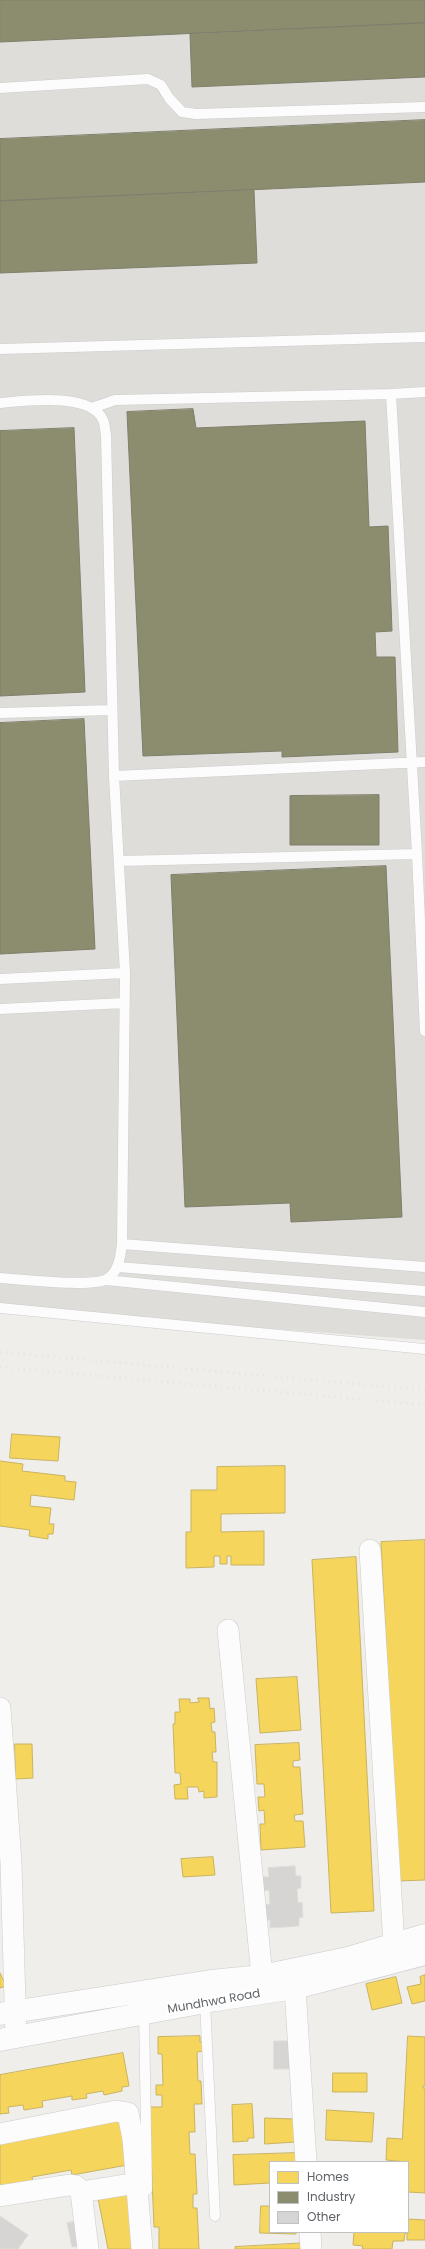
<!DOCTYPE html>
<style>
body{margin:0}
#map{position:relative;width:425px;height:2249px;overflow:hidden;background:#efeeea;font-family:Poppins,sans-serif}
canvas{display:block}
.legend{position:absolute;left:269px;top:2161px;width:140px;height:72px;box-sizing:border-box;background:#fff;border:1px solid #bfc1c3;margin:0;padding:5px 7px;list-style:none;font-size:12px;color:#5f6368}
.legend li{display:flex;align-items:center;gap:8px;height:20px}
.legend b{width:20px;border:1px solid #bfc1c3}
</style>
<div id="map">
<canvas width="425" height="2249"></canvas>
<ul class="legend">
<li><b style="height:11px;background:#f6d55c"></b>Homes</li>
<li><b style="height:11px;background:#8c8c6e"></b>Industry</li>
<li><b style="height:11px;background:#d6d5d3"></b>Other</li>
</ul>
</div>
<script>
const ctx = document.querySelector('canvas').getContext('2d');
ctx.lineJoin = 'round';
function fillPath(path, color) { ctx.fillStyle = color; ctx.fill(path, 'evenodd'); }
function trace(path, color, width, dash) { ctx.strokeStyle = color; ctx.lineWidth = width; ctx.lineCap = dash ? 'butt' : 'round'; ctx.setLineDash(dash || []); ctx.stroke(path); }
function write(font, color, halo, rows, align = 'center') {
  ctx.font = font + ' Poppins,sans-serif'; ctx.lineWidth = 4; ctx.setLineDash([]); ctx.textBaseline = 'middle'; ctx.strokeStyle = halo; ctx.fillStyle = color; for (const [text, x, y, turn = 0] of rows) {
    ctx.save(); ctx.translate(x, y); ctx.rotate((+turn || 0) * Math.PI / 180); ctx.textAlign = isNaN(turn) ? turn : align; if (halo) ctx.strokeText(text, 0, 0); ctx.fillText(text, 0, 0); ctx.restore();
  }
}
fillPath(new Path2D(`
 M0,0H425V1340L0,1309Z`), '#dfddda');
const homes = new Path2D(`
 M12,1434L60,1437L58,1461L10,1458Z
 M0,1461L23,1464L22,1471L65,1476V1481L76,1482L74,1500L31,1495L30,1506L51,1508L49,1524H54L53,1534H48V1539L29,1536L30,1530L0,1526Z
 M285,1466V1513L221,1514V1532L264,1531V1565H231V1556H227V1564H220V1556H214V1567L186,1568V1532H191V1490H217V1467Z
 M425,1540V1880L398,1881L381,1542Z
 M356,1557L374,1911L331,1913L312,1560Z
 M297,1677L301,1730L260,1733L256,1679Z
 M198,1698H209L210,1709L214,1708L215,1722L211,1723L212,1732H215L216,1752H212L213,1762H217V1797L204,1798V1791L199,1792L198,1787H187L188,1799H175L174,1785L181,1784L180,1773H175L173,1724H175V1712H180L179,1699H190V1703L199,1702Z
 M299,1743L300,1760L293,1761V1767H300L303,1814L294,1815L295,1821H303L305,1847L261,1850L260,1824H265L264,1810L259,1811L258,1797H265L264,1784H257L255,1745Z
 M15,1744H32L33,1778L16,1779Z
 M213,1857L215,1875L183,1877L181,1859Z
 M0,1973L6,1986L0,1988Z
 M425,1975V2001L412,2004L407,1987L421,1984L420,1977Z
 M396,1977L402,2003L372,2010L366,1984Z
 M200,2036V2042H204V2051L197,2052L198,2081H201L202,2104H194L195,2132H189L190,2154H195L197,2194H193V2208H197L199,2249H159V2227H154L149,2107H162V2095H156V2085H163L162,2054H158V2037Z
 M408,2036L425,2037V2086H423V2088H425V2193L408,2192V2162L386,2160L387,2138L402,2139Z
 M123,2053L129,2086L122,2087V2091L104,2095L103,2091L86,2094L87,2098L72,2100V2096L42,2101L43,2107L24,2110L23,2105L8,2107L9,2113L0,2114V2075Z
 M333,2073H367V2092H333Z
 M252,2104L254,2138H248V2141L233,2142L232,2105Z
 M327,2110L374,2113L372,2142L326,2140Z
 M124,2116L133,2164L72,2175L71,2170L32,2177L33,2182L0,2188V2138Z
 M265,2118L295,2119L296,2142L265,2144Z
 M297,2153V2162H270V2183L234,2185L233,2155Z
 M126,2188L139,2249H108L97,2193Z
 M261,2206H270V2232H296V2234L260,2233Z
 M408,2219L425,2220V2240H407V2233H405L404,2241H393L392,2249H362L363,2246L353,2245L354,2232H408Z
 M308,2243V2249H235V2247Z`);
fillPath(homes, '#f6d55c');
trace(homes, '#c9b360', 1);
const industry = new Path2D(`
 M0,0H425V23L0,42Z
 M425,23V77L192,87L190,34Z
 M425,120V182L0,201V139Z
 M254,190L257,263L0,273V201Z
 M193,409L196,428L365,421L369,527L388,526L392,631L375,632L376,657H395L398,752L282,757V751L143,756L127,412Z
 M74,428L85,692L0,696V431Z
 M84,719L95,949L0,954V723Z
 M379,795V845H290V796Z
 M386,866L402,1217L291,1222L290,1203L185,1207L171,875Z`);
fillPath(industry, '#8c8c6e');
trace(industry, '#7e806c', 1);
const building = new Path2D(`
 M295,1866L296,1876H301V1888L297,1889L298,1903L302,1902L303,1917L299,1918V1926L270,1928V1920H265L264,1905L270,1904L269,1890L261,1891L260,1877H269L268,1868Z
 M274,2041H292V2069H274Z
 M0,2216L28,2235L18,2249H0Z
 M78,2221L83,2245L72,2247L67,2223Z`);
fillPath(building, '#d6d5d3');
trace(building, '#deddd9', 1);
const service = new Path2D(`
 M0,88L148,79L161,85L169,98L182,112L196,114L425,107
 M0,349L425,337
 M425,392L391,394L417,854L425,1031
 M0,403C24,401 91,392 103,420C105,424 105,430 106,435L114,776L125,973L122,1244C120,1258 119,1271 107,1279C93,1288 20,1279 0,1278
 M92,408L115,400L391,394
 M0,713L112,710
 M114,776L425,762
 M120,861L417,854
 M0,979L125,973
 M0,1009L125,1003
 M122,1244L425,1267
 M118,1267L425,1291
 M106,1280L425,1312
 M0,1308L425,1349
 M205,2002L215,2216
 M144,2014L147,2190`);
const minor = new Path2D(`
 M370,1550L394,1945
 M228,1630L262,1976
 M0,1708L11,1863L16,2037
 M295,1988L306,2162
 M0,2134L116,2111L128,2113L133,2139L142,2249
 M81,2192L137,2183
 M0,2196L69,2185L76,2186L81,2192L88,2249
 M310,2232L311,2249`);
const secondary = new Path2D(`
 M0,2014L211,1981L262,1976L348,1958L425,1935
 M0,2040L216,2000L295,1988L425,1954`);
trace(service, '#cbcccc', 11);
trace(minor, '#cbcccc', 22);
trace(secondary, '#cacacb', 23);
trace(service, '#fdfcfc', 10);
trace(minor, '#fdfcfc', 21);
trace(secondary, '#fdfcfc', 22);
trace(new Path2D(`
 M0,1352L425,1390
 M0,1367L425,1405`), '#e4e4e4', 3, [1, 5]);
write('12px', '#5f6368', '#fff', [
 ["Mundhwa Road",214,2002,-10]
]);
</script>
